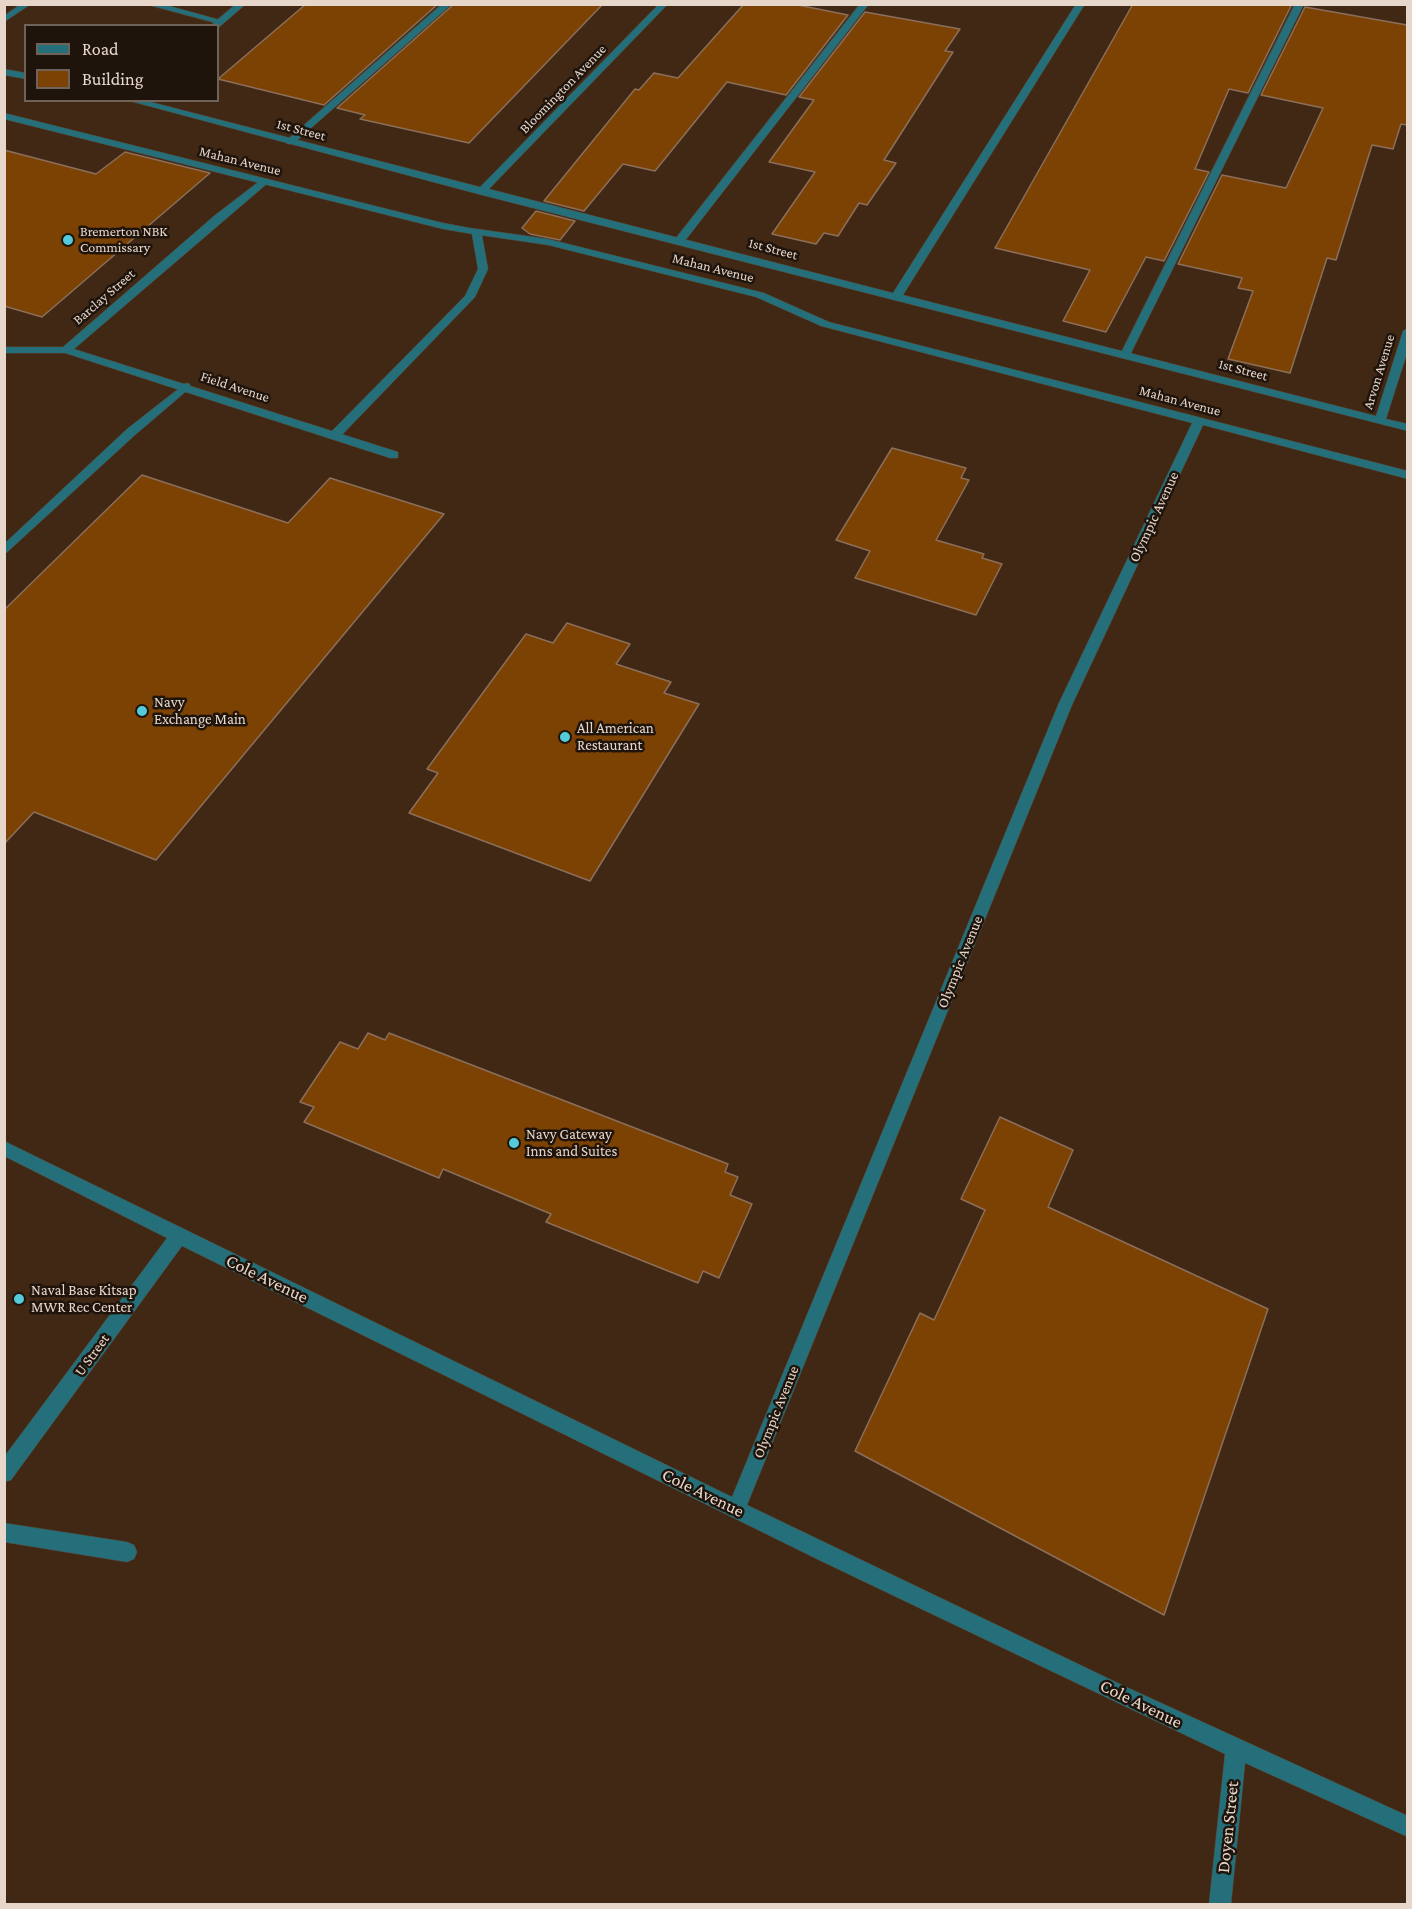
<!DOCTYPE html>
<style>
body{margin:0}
#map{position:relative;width:1412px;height:1909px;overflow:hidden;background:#402815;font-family:"Crimson Pro",serif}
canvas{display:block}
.frame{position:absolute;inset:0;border:6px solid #e7d7cb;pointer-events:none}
.legend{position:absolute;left:24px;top:24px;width:195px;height:78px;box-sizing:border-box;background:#1f140c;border:2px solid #6f6258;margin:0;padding:8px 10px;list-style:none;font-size:18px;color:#e7d7cb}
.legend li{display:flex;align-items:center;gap:12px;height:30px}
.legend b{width:30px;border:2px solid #6f6258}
</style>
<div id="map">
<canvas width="1412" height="1909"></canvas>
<div class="frame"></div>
<ul class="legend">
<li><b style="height:8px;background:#246f79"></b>Road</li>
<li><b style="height:16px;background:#7c4204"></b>Building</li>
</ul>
</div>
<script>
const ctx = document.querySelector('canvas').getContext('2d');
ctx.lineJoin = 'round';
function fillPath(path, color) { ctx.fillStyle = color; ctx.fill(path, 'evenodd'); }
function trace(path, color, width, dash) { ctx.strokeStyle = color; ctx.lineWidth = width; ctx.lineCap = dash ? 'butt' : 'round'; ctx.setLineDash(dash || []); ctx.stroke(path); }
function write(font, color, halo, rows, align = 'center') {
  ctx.font = font + ' "Crimson Pro",serif'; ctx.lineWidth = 5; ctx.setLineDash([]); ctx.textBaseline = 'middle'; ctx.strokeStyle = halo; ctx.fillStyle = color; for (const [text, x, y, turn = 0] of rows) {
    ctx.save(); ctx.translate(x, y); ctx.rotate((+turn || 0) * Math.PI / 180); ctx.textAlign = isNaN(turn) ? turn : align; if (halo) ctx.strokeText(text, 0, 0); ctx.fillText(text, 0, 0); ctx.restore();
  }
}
const building = new Path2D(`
 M306,4H438L324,105L218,79Z
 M454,4H603L469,143L360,119L365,115L337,108Z
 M744,4H793L848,15L786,95L727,82L655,171L623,164L584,211L544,201L635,89L639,90L654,73L678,78Z
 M1133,4H1292L1248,93L1229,89L1195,169L1209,172L1164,261L1146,257L1106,332L1063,321L1090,270L995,248Z
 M1305,7L1407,25V125L1401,124L1393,149L1372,145L1336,260L1327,258L1290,373L1228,359L1253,291L1238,288L1242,278L1178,264L1222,175L1286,188L1323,108L1261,95Z
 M865,12L960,29L945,51L953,52L884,160L896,163L867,205L859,203L838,236L824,233L816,244L772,234L815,172L769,162L814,100L799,97Z
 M4,150L96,174L125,152L210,173L42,317L4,306Z
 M536,211L575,221L560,240L530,234L522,228Z
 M892,448L966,468L961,478L969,480L936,540L984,554L982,558L1002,564L976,615L855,578L870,551L836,540Z
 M142,475L288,523L330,478L444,514L156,860L34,812L4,844V610Z
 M567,623L630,644L616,664L671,682L664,693L699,704L590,881L409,813L438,773L427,769L526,634L553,643Z
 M368,1033L385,1040L389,1033L728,1164L725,1172L738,1177L730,1195L752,1204L719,1278L703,1271L698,1283L546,1222L551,1214L443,1169L439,1178L304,1122L314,1107L300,1102L340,1042L358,1049Z
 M1000,1117L1073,1150L1048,1207L1268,1309L1164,1615L855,1451L920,1313L934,1320L985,1210L961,1199Z`);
fillPath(building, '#7c4204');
trace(building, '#8b6f5a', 1.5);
const service = new Path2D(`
 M21,4H31L4,22V16Z
 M145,4H162L224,21L220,24Z
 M442,4H452L293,144H287V140Z
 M860,4H869L684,242H676V238Z
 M1295,4H1304L1130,355L1125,358L1121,357L1120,355Z
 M4,113L443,223L481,230L488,269L475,297L338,439H330V433L465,296L478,269L472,234L443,229L4,119Z
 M186,383L190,384V388L135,435L4,555V544L127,429Z
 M4,1523L127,1542L134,1545L137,1552L134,1559L127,1562L4,1542Z`);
const minor = new Path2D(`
 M236,4H246L218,28V26H210Z
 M659,4H668L489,189L893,293L1076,4H1085L903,295L1376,416L1403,331L1408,328V350L1386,419L1408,424V431L478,194L126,100H143L480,187Z
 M4,69L26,73V79L4,75Z
 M261,180L269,182L74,349L398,452V458H390L65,353H4V347H63L214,216Z
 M477,229L548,239L764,293L829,322L1408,471V479L1203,425L1072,705L747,1505L1124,1686L1408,1816V1837L1245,1763L1231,1904H1209L1225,1754L821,1561L182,1246L11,1480L4,1482V1457L167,1238L4,1156V1141L732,1497L1058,705L1192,423L821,326L756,297L548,245L473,234L472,232Z`);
trace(service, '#5b4432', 1);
trace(minor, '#5b4432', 1);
fillPath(service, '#246f79');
fillPath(minor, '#246f79');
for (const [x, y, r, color] of [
 [68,240,6,"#53cbda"],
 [142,711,6,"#53cbda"],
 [565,737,6,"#53cbda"],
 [514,1143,6,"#53cbda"],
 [19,1299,6,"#53cbda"]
]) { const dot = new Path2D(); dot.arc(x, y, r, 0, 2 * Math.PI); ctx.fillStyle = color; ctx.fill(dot); trace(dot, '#1f140c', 2); }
write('14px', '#e7d7cb', '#1f140c', [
 ["Bloomington Avenue",563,89,-46],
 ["1st Street",301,130,15],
 ["Mahan Avenue",240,161,14],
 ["1st Street",773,249,15],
 ["Mahan Avenue",713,268,14],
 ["Barclay Street",104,297,-41],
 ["1st Street",1243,370,15],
 ["Arvon Avenue",1379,372,-73],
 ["Field Avenue",235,387,18],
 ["Mahan Avenue",1180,401,15]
]);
write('14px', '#e7d7cb', '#1f140c', [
 ["Bremerton NBK",80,232],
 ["Commissary",80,248]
], 'left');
write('15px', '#e7d7cb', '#1f140c', [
 ["Olympic Avenue",1154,517,-65],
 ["Olympic Avenue",960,962,-68],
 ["U Street",92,1355,-54],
 ["Olympic Avenue",776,1412,-68]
]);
write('15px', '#e7d7cb', '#1f140c', [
 ["Navy",154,702],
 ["Exchange Main",154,719],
 ["All American",577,728],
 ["Restaurant",577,745],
 ["Navy Gateway",526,1134],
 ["Inns and Suites",526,1151],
 ["Naval Base Kitsap",31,1290],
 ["MWR Rec Center",31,1307]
], 'left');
write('18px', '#e7d7cb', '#1f140c', [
 ["Cole Avenue",267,1279,26],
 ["Cole Avenue",703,1493,26],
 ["Cole Avenue",1141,1704,26],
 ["Doyen Street",1228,1827,-84]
]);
</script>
